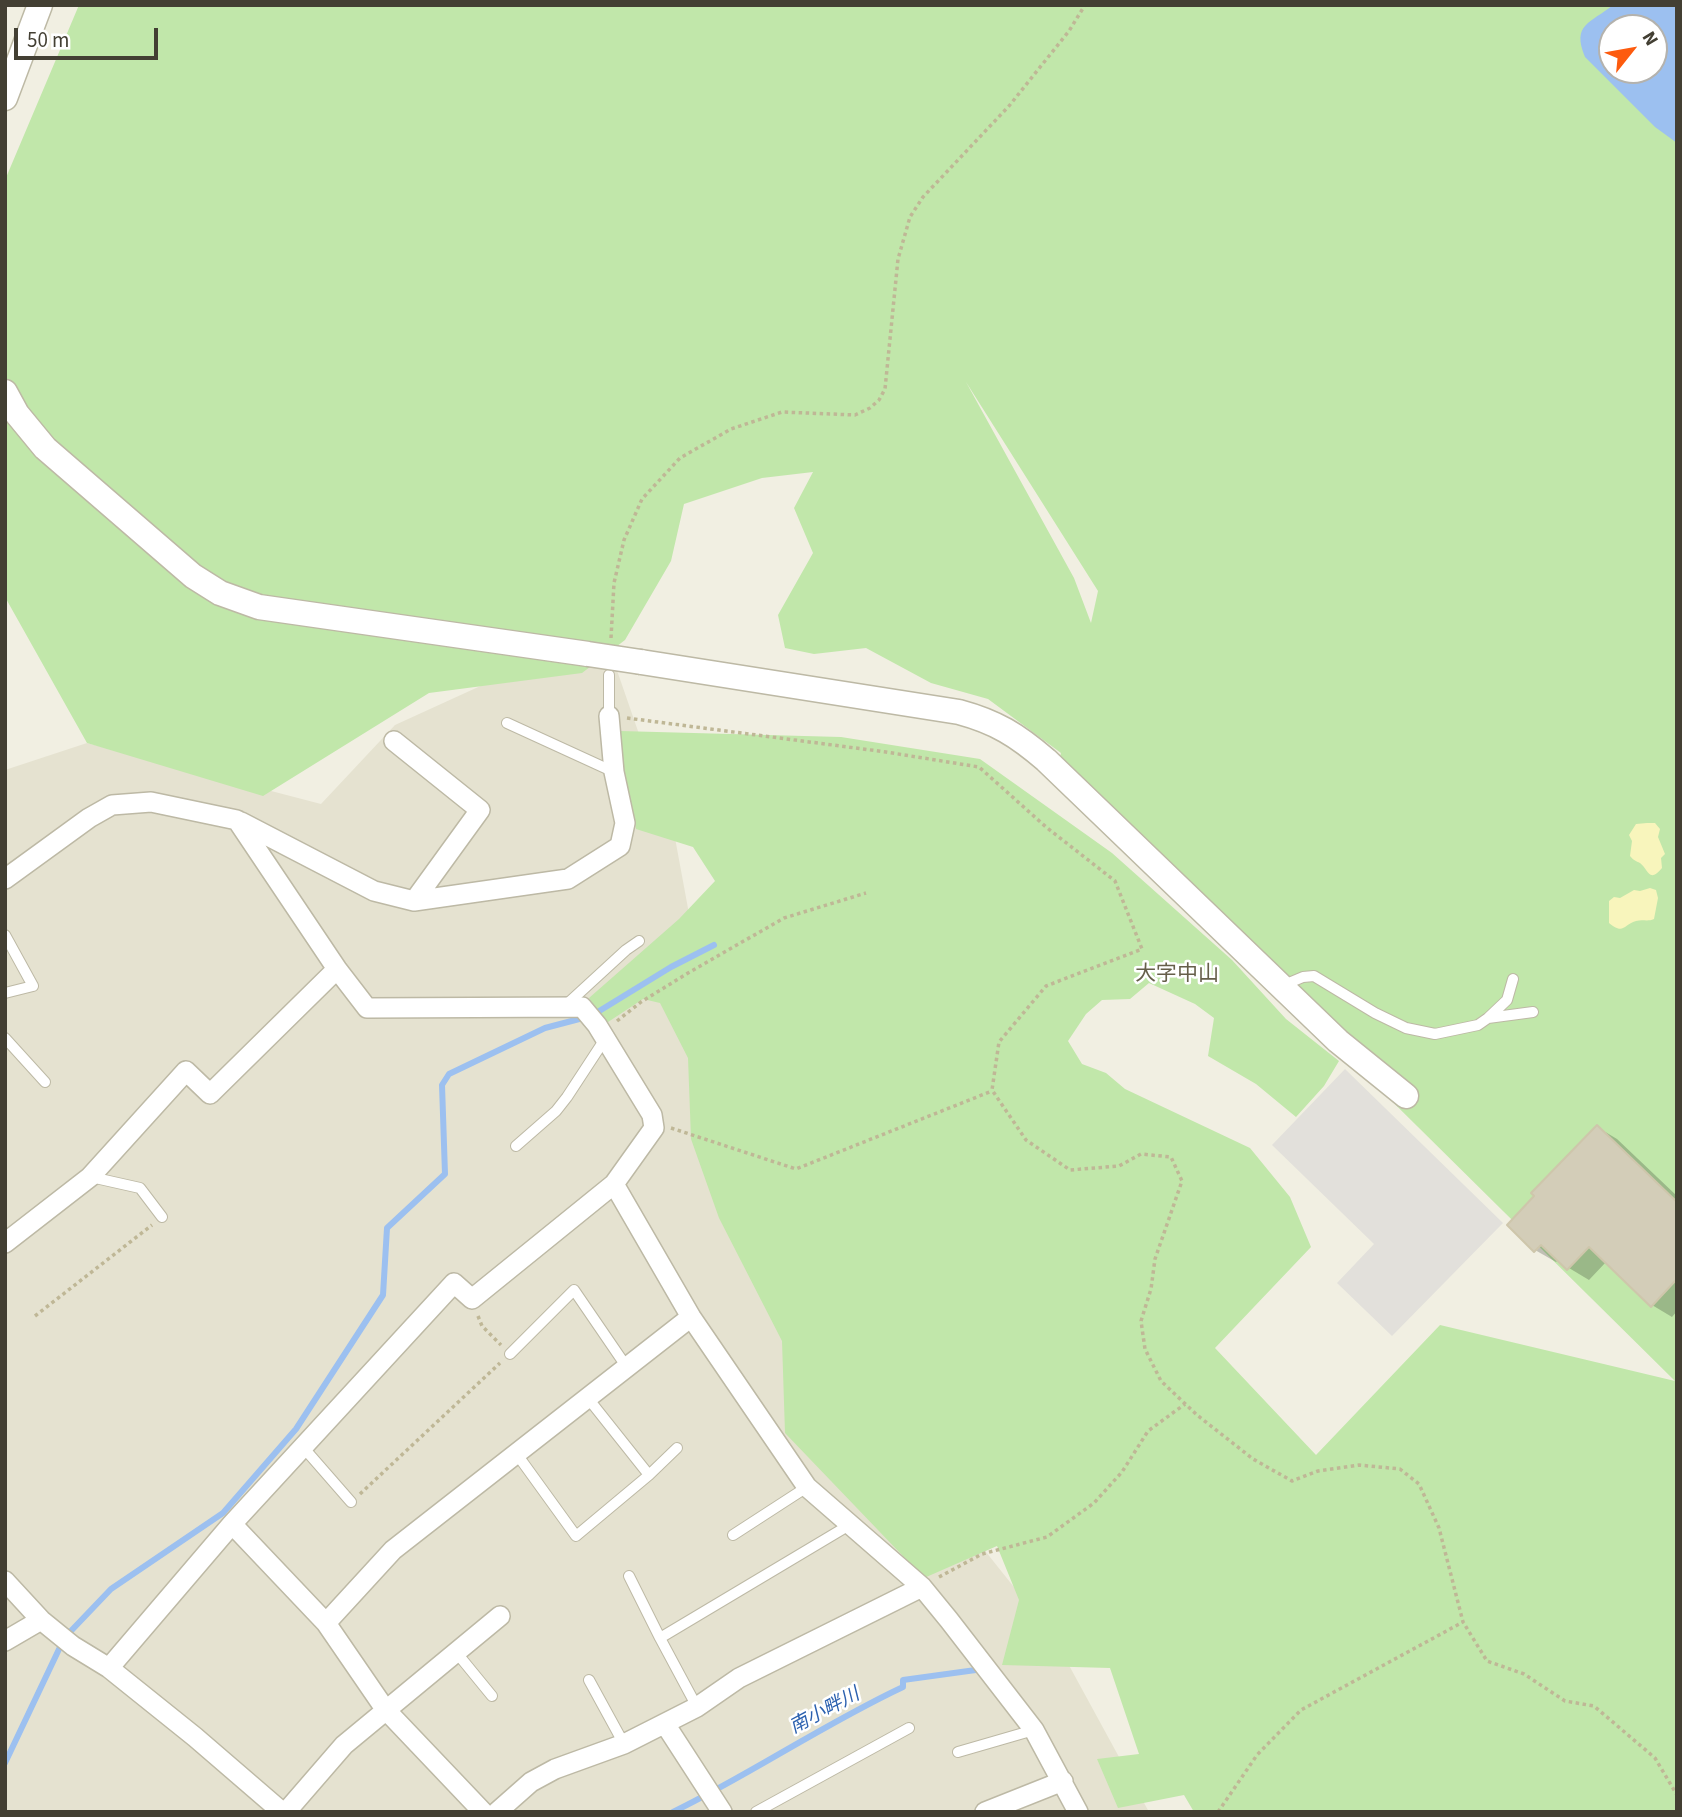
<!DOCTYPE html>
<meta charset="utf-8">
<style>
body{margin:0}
#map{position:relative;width:1682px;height:1817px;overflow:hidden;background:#f1efe2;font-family:"Source Sans 3",sans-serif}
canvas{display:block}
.frame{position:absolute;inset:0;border:7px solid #433f33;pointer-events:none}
.north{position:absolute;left:1598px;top:14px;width:70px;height:70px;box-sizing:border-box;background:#fff;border:2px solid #b4b2ad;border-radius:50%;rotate:59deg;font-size:19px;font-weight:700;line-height:28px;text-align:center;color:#433f33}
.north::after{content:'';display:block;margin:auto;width:24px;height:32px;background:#fd5b0e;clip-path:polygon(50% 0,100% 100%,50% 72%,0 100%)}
.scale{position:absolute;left:14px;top:28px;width:144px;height:32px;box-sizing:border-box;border:4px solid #433f33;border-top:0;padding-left:9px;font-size:21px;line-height:24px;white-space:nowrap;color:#433f33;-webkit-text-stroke:5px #fff;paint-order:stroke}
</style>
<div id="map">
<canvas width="1682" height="1817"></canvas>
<div class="frame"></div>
<div class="north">N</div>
<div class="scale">50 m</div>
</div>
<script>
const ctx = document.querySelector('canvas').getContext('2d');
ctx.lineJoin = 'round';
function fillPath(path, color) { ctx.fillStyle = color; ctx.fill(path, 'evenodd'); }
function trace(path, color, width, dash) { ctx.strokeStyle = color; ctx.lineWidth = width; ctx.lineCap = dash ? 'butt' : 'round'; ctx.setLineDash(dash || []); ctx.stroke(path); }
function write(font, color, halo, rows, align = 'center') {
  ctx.font = font + ' "Source Sans 3","Noto Sans JP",sans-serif'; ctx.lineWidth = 5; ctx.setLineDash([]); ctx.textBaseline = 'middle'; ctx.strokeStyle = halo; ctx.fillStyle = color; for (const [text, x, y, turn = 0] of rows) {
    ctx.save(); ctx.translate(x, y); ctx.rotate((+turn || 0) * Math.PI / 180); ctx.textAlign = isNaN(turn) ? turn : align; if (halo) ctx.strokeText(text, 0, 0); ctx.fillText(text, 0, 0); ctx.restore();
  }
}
fillPath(new Path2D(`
 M603,630L675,838L753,1260L1053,1636L1149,1812H5V770L87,743L321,804L395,725Z`), '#e5e2d0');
fillPath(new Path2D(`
 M79,5H1677V1812H1194L1184,1795L1118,1808L1097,1759L1139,1754L1110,1668L1002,1665L1019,1600L997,1546L924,1578L785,1433L782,1341L719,1218L691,1139L688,1058L660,1003L643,999L605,1024L589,998L679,919L715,881L693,847L636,829L615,739L620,731L841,737L980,759L1112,853L1232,960L1286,1019L1339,1061L1324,1086L1296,1117L1256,1084L1208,1056L1214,1018L1195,1004L1149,983L1130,999L1102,1000L1086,1014L1068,1041L1082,1064L1106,1073L1125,1089L1250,1148L1290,1197L1311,1247L1215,1348L1316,1455L1440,1325L1675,1381L1245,956L1055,775L1061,753L988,699L931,683L866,648L814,654L785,648L778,615L813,553L794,508L813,472L762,478L684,504L671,561L625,640L582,673L429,693L263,796L87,743L5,597V180ZM1612,28H1654V70H1612ZM966,382L1098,591L1091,623L1074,578Z`), '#c1e7aa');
fillPath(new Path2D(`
 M1647,823H1655L1660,829L1658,837L1665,854L1661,858L1662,868C1649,884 1648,869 1640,863C1636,861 1633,860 1630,856L1632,841L1629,835L1636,824Z
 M1650,888L1656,890L1658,898L1654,919C1647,922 1643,919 1636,921C1623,925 1624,935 1609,923V901L1614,897L1620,898L1634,890L1640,891Z`), '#f8f5bc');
fillPath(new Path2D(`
 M1345,1069L1503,1223L1392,1336L1337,1283L1374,1244L1272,1145Z`), '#e2e0db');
fillPath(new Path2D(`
 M1613,5H1677V143L1655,127L1585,57C1571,24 1591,23 1613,5ZM1612,28H1654V70H1612Z`), '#9cc0f0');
fillPath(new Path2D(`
 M1597,1127L1617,1139L1677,1196V1311L1672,1317L1652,1305L1606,1262L1589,1280L1569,1268L1559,1259L1556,1262L1535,1250Z`), '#0003');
trace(new Path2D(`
 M596,1013L671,967L714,945
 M69,1633L111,1589L223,1513L296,1429L383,1295L387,1228L445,1174L442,1085L449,1074L545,1028L583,1018
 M5,1763L61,1645
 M673,1812C751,1774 824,1724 903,1687V1680L983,1669`), '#9cc0f0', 6);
const building = new Path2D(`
 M1597,1125L1677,1202V1279L1651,1307L1589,1247L1567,1270L1541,1245L1534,1252L1507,1225L1534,1196L1531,1193Z`);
fillPath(building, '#d3cdb8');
trace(building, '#cec6ab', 2);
const service = new Path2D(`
 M609,716V675
 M507,723L614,772
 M5,935L33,986L5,993
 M1284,985L1303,977L1314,976L1375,1013L1406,1028L1435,1034L1478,1025L1488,1018L1533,1012
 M565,1006L626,950L639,941
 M1488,1018L1507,1000L1513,979
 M5,1038L45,1082
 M516,1146L556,1111L567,1097L605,1039
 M91,1177L140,1188L162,1217
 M510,1354L574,1290L626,1366
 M587,1397L649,1475
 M303,1447L351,1502
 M516,1453L576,1536L649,1475L677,1448
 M733,1535L807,1487
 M629,1576L660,1638
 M456,1652L492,1696
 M589,1680L624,1744
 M697,1707L660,1638L851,1524
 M958,1752L1034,1730
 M756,1812L909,1728`);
const minor = new Path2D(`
 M394,741L480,810L414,901
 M241,822L374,891L414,901L568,879L620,846L625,823L614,772L609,716
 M5,879L89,818L112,805L151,802L237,820L337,969L367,1008L582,1007L597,1025L652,1115L654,1128L614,1184L691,1317L807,1487L922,1587L949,1620L1034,1730L1078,1812
 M5,1243L90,1177L186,1071L210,1094L337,969
 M232,1524L326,1623L385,1709L483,1812
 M5,1581L41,1620L73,1646L109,1668L195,1737L282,1812
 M326,1623L393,1550L691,1317
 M5,1641L41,1620
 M109,1668L232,1524L454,1283L472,1299L614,1184
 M665,1724L722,1812
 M286,1812L344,1745L500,1616
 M497,1812L531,1782L555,1769L624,1744L697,1707L739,1678L922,1587
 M985,1812L1063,1781`);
const tertiary = new Path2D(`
 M5,98L40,5
 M5,392L17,414L45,448L193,576L220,593L259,607L588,654
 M641,662L959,712C996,722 1017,735 1046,760L1338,1041L1406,1096`);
trace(service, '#bdb9a5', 12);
trace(minor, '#bdb9a5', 22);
trace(tertiary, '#bdb9a5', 27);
trace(new Path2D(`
 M611,638L614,583L624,540L642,499L680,458L731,429L782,412L855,415L870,408L879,400L885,389L898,259L910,217L923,197L1009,106L1069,31L1085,5
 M627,718L886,752L979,767L1046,827L1115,881L1142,949L1046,986L999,1042L992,1090L1026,1140L1070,1170L1119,1166L1141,1154L1171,1157L1182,1181L1155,1259L1151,1289L1141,1321L1145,1349L1161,1381L1197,1415L1253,1459L1292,1481L1318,1471L1359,1465L1400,1469L1419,1484L1439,1528L1463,1622L1487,1661L1524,1674L1565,1701L1594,1706L1655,1758L1677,1795
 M617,1021L641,1002L688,973L784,918L866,893
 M671,1128L796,1169L992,1091
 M35,1316L152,1225
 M478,1316L482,1326L501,1345
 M360,1494L500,1363
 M939,1577L982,1554L1047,1537L1094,1503L1122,1472L1148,1431L1185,1404
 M1218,1812L1257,1755L1301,1710L1463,1622`), '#bfb796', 3.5, [3.5, 3.5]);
trace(service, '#fff', 10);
trace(minor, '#fff', 19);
trace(tertiary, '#fff', 24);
const tertiaryBridge = new Path2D(`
 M588,654L641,662`);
trace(tertiaryBridge, '#bdb9a5', 27, []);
trace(tertiaryBridge, '#fff', 24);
write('italic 19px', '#2c61af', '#fff', [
 ["南小畔川",825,1712,-28]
]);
write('21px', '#665f4a', '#fff', [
 ["大字中山",1177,975]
]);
</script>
